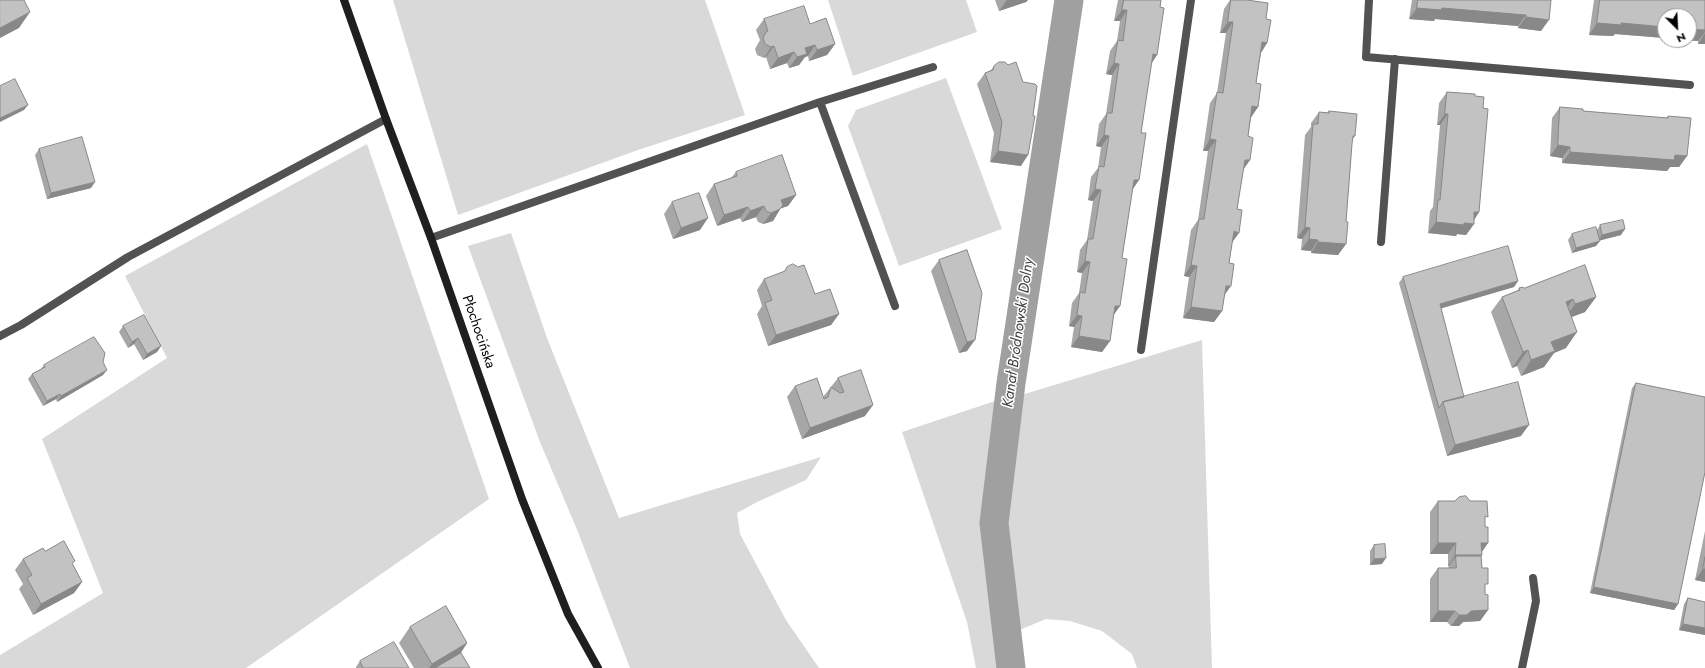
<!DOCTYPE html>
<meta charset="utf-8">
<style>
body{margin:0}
#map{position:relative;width:1705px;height:668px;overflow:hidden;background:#fff;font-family:Jost,sans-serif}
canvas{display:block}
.north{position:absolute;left:1657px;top:8px;width:40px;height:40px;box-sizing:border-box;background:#fff;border:1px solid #999;border-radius:50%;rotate:156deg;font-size:11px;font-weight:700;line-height:16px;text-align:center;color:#000}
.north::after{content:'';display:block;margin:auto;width:14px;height:18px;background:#000;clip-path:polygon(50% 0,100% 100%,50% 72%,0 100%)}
</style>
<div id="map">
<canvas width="1705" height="668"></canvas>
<div class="north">N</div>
</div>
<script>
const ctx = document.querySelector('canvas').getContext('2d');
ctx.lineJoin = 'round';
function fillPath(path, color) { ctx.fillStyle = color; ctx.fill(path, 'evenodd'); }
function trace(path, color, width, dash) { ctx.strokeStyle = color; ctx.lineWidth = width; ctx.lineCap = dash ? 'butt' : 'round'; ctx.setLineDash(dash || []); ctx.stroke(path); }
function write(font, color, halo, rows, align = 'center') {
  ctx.font = font + ' Jost,sans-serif'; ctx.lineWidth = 3; ctx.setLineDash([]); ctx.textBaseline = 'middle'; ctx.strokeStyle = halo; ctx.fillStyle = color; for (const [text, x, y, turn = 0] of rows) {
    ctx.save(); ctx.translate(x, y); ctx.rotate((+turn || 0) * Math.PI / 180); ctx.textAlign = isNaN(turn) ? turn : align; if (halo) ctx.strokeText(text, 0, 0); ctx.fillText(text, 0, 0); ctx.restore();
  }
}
fillPath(new Path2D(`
 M393,0H705L745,115L638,150L458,215Z
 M828,0H966L977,32L853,76Z
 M1062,0H1075L1015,397L1202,340L1212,668H1137L1132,654L1102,631L1070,621L1046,619L1017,631L1023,668H976L967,622L902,432L1001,399Z
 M946,78L1002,229L899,266L848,126L856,110Z
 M367,144L489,499L246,668H0V655L103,593L42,439L167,358L125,276Z
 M511,233L547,338L619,518L821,457L806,480L757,502L737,513L740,534L786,620L819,668H630L578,532L540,442L468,246Z`), '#d9d9d9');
trace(new Path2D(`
 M1011,668L994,523L1011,383L1069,0`), '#a0a0a0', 29);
trace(new Path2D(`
 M1369,0L1366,57L1690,85
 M820,102L895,306
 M431,238L820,102L933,67
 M1381,242L1395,59
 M0,336L21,325L128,257L386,119
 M1141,350L1191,0
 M1522,668L1536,601L1533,578`), '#525252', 8);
trace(new Path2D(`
 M344,0L386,119L431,238L522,499L568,614L598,668`), '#1f1f1f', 8);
fillPath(new Path2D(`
 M995,0H1028L1026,2L999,11Z
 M1118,0H1161L1122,258L1120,306L1113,316L1110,341L1102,352L1071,347L1074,327L1069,326L1072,303L1079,293L1082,273L1077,272L1080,250L1087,240L1093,201L1088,200L1091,177L1098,168L1101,147L1096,146L1099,124L1106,114L1112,75L1106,74L1110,51L1117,41L1120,21H1114Z
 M1230,0H1247L1266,19L1267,43L1261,53L1256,83L1258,107L1251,118L1248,136L1250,160L1243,170L1222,311L1214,322L1183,318L1189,277L1184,276L1191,230L1198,220L1208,151H1203L1210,103L1217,93L1226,33H1220L1224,9Z
 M1412,0H1551L1541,31L1518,28V26L1435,19L1434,21L1409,19Z
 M1594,0H1705V44H1698V41L1683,40H1689L1615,34L1613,36L1589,35Z
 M764,19L810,24L835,44L827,55L809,61L808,56L805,57L799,65L789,68L787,63L770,69L766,57L764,58L757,55L755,49L760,40L756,30Z
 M994,66L1021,166L990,162L994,133L977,84L985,73L991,70Z
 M1447,92L1475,96L1483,108L1479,212L1474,220V224L1466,235L1457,234L1456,236L1428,233L1430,211L1433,207L1440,125H1437L1439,103Z
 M1560,107L1583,111L1666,118L1668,116L1687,156L1679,167H1670L1667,171L1562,163V158L1550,156L1552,118Z
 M1329,111L1355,136L1352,140L1346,222V244L1338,255L1311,253V251L1301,250L1302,239L1297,238L1305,135L1311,127V123L1319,112L1327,113Z
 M39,149L91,188L47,199L35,155Z
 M736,172L796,195L788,206L781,208L773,221L763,224L758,222L756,217L742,222L740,218L717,226L706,196L714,184L731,178Z
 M672,202L700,230L673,239L664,214Z
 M1600,225L1621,235L1600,240L1596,246L1572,253L1568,240L1572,234L1597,230Z
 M967,250V351L959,353L931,271L939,260Z
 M787,267L815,294L839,314L831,325L768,346L757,314L762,306L757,290L764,279L784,272Z
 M1403,277L1518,281L1514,287L1441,308L1464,397L1521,436L1447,456L1399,283Z
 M1519,288L1596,297L1585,312L1571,317L1566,348L1554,353L1544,367L1521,376L1517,366L1512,368L1491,312L1502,297L1518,290Z
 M123,326L161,346L157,352L143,360L134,344L128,348L119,332Z
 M103,362V375L57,402L56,399L43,406L28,379L32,374L41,369L44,365Z
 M838,378L865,416L802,439L787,397L795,386L823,397Z
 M1636,383L1678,604L1674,610L1590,593L1632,388Z
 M1438,501L1485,521V527L1488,543L1482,552V555L1481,556L1482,568L1485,588V594L1488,610L1480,621L1463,622L1459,626H1451L1447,622H1430V579L1438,568H1448L1449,566H1448V554H1430V512Z
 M1705,531V582L1695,580Z
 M1374,545L1382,564L1370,565V551Z
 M45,551L73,565L82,582L74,593L33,615L19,589L23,584L15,570L23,559Z
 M1688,598L1705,602V635L1679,630L1684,604Z
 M410,627L467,643L461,653L470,668H414L399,643Z
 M360,661L409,668H356V667Z`), '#a7a7a7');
fillPath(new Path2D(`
 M1007,0H1028L1026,2L999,11Z
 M1417,8H1442L1526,15L1518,26L1435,19L1434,21L1409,19Z
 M1122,10H1127L1120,21H1114Z
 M30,12L19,28L0,38V28Z
 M1526,17L1549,20L1541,31L1518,28Z
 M1228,22H1233L1226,33H1220Z
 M1597,23H1621L1665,27V38L1615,34L1613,36L1589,35Z
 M1689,29L1705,30V32L1698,41L1683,40H1689Z
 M1705,33V44H1698Z
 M1262,42L1267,43L1260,54Z
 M835,44L827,55L809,61L817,50Z
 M815,45L808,56L805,57L799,65L789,68L797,57L805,48Z
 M774,46L766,57L764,58L771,47Z
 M794,52L787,63L770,69L778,58Z
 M1153,54L1157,55L1150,66Z
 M1114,63L1119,64L1112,75L1106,74Z
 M28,105L24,110L0,122V118Z
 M1252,106L1258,107L1250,118Z
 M1445,114H1448L1440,125H1437Z
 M1104,135L1109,136L1101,147L1096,146Z
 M1210,139L1216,140L1208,151H1203Z
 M1558,145L1570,147L1562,158L1550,156Z
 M998,151L1028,155L1021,166L990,162Z
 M1570,152L1675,155L1687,156L1679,167H1670L1667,171L1562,163Z
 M1245,160H1250L1242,171Z
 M1134,180H1139L1131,192Z
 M95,182L91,188L47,199L51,193Z
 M1095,189L1101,190L1093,201L1088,200Z
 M796,195L788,206L773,211L781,200Z
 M764,206L756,217L742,222L750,211Z
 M748,207L740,218L717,226L724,215Z
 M780,209L773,221L763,224L771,213Z
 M1474,212H1479L1472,223Z
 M708,218L700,230L673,239L681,228Z
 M1436,222L1464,223L1474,224L1466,235L1457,234L1456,236L1428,233Z
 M1305,227L1310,228L1302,239L1297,238Z
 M1625,229L1621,235L1598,241L1602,235Z
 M1234,231L1239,233L1231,244Z
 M1309,239L1318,240L1311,251L1301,250Z
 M1600,241L1596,246L1572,253L1576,248Z
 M1318,242L1346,244L1338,255L1311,253Z
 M1085,261L1090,262L1082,273L1077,272Z
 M1191,265L1197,266L1189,277L1184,276Z
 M1518,281L1514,287L1436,310L1440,304Z
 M1226,286H1231L1223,297Z
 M1596,297L1585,312L1564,320L1575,304Z
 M1573,299L1562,315L1566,302Z
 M1115,306H1120L1112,317Z
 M1191,307L1222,311L1214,322L1183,318Z
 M839,314L831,325L768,346L776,335Z
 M1077,315L1082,316L1074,327L1069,326Z
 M1577,332L1566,348L1554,353L1544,367L1521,376L1531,360L1551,342Z
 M1079,336L1110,341L1102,352L1071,347Z
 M138,338L134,344L128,348L132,342Z
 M975,340L967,351L959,353L967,342Z
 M161,346L157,352L143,360L147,354Z
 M1528,350L1517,366L1512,368L1523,352Z
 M107,370L103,375L57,402L61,396Z
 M60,394L56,399L43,406L47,401Z
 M873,405L865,416L802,439L810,428Z
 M1529,425L1521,436L1447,456L1455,445Z
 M1438,543H1456L1448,554H1430Z
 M1481,543H1488L1480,554Z
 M1455,555H1482L1474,566L1456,556L1449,566H1448Z
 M1386,558L1382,564L1370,565L1374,559Z
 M1703,569H1705V582L1695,580Z
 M82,582L74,593L33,615L41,604Z
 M1594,587L1678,604L1674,610L1590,593Z
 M1488,610L1480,621L1463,622L1459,626H1451L1459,615L1471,611Z
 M1438,611H1455L1447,622H1430Z
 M1683,624L1705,628V635L1679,630Z
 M467,643L457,658L440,668H429L432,664Z`), '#888');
const building = new Path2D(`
 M0,0H24L30,12L0,28Z
 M1124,0H1161L1160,7L1164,8L1157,55L1153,54L1141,133H1146L1139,180H1134L1122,258L1127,259L1120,306H1115L1110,341L1079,336L1082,316L1077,315L1080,292L1085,293L1090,262L1085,261L1088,239H1093L1101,190L1095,189L1099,166L1104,167L1109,136L1104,135L1107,113H1112L1119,64L1114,63L1118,40L1123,41L1127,10H1122Z
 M1231,0H1247L1268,3L1266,19L1271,20L1267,43L1262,42L1256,83L1261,84L1258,107L1252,106L1248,136L1253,138L1250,160H1245L1237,209L1242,210L1239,233L1234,231L1229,263L1234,264L1231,286H1226L1222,311L1191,307L1197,266L1191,265L1199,219H1204L1206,205L1216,140L1210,139L1217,92L1223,93L1233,22H1228Z
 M1418,0H1551L1549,20L1526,17V15L1442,8L1441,10L1417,8Z
 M1600,0H1705V30L1689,29V16H1665V27L1621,23V25L1597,23Z
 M804,6L810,24L826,18L835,44L817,50L815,45L805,48L807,54L797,57L794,52L778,58L774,46L771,47L765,44L763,38L766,32L768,31L764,19Z
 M999,62H1005L1008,65L1016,62L1023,82L1035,84L1037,86L1033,116H1035L1028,155L998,151L1002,122L985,73L993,70L994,66Z
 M15,79L28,105L0,118V86Z
 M1447,92L1475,94V96L1484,97L1483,108L1488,109L1479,212H1474V224L1464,223V225L1436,222L1438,200H1440L1448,114H1445Z
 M1560,107L1583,109V111L1668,118V116L1691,118L1687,156L1675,155L1674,160L1570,152V147L1558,145Z
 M1329,111L1357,114L1355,136H1353L1352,144L1346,222H1348L1346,244L1318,242V240L1309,239L1310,228L1305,227L1313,124H1318L1319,112L1329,113Z
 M82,137L95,182L51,193L39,149Z
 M782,155L796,195L781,200L783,205L780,209L771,213L766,211L764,206L750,211L748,207L724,215L714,184L737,176L736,172Z
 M699,193L708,218L681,228L672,202Z
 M1623,220L1625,229L1602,235L1600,225Z
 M1596,227L1600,241L1576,248L1572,234Z
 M1508,246L1518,281L1440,304L1464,397L1443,402L1439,408L1403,277Z
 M967,250L982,293L975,340L967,342L939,260Z
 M793,264L798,267L804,265L815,294L830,289L839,314L776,335L765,303L772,300L764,279L785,271L787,267Z
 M1585,265L1596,297L1575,304L1573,299L1566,302L1577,332L1551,342L1555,351L1531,360L1528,350L1523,352L1502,297L1520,290L1519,288L1523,287L1524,288Z
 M144,315L161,346L147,354L138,338L132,342L123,326Z
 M94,337L105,353L103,362L107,370L61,396L60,394L47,401L32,374L45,367L44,365Z
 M861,370L873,405L810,428L795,386L817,378L824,399L828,397L831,387L840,393L844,392L838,378Z
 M1518,382L1529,425L1455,445L1443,402Z
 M1636,383L1705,397V472L1678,604L1594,587Z
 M1466,496L1470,501H1487L1488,517L1485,516V527H1488V543H1481L1482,555H1455L1456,543H1438V501H1455L1459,497Z
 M64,541L75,561L72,563L82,582L41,604L27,578L32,575L23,559L43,548L45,551Z
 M1385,544L1386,558L1374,559V545Z
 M1456,556H1481L1482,568H1488V584H1485V594L1488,595V610L1471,611L1467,615H1459L1455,611H1438V568H1456Z
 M1705,557V569H1703Z
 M1688,598L1705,602V628L1683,624Z
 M446,606L467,643L432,664L410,627Z
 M394,642L409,668H363L360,661Z
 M461,653L470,668H435Z`);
fillPath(building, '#c2c2c2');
trace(building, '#888', 1);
write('14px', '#000', '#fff', [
 ["Płochocińska",478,332,71]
]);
write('italic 15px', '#414141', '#fff', [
 ["Kanał Bródnowski Dolny",1019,333,-82]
]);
</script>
